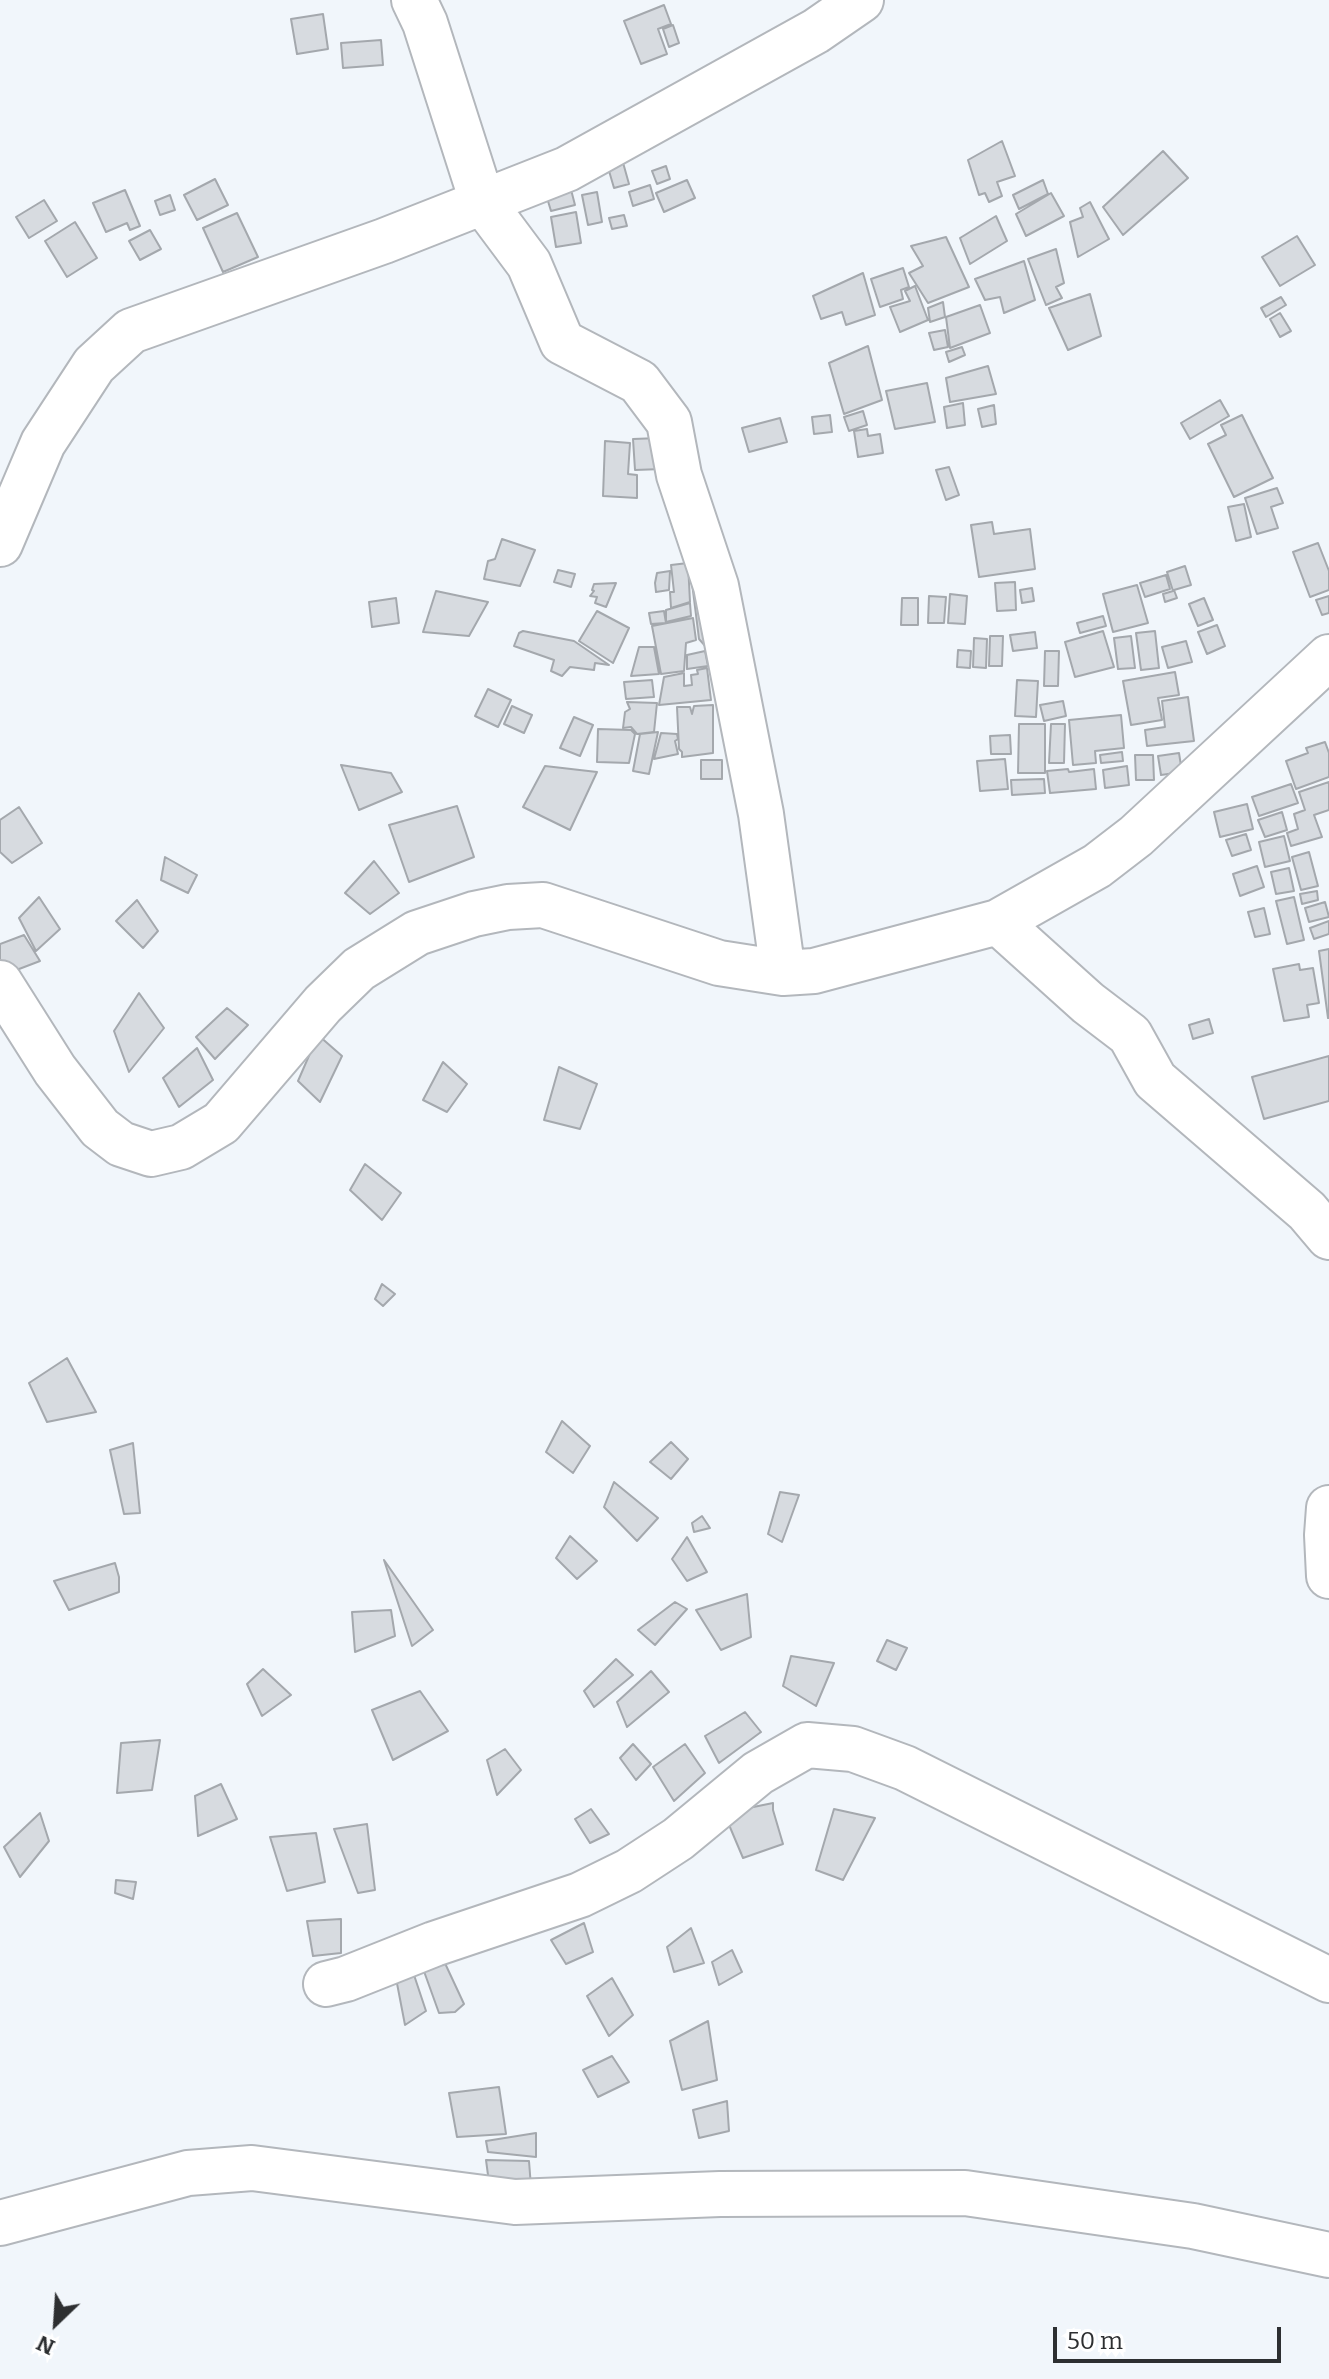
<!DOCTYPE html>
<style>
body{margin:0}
#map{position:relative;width:1329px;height:2379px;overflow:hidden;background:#f1f6fb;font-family:Bitter,serif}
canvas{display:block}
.north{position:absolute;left:16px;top:2283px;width:80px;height:80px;-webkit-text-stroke:6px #fff;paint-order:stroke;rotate:205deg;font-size:22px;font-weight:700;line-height:32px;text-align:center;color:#2d2f31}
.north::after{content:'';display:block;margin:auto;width:28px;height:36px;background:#2d2f31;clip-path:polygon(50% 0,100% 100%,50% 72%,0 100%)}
.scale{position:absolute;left:1053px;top:2327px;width:228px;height:36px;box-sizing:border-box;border:4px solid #2d2f31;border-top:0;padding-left:10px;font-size:24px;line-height:28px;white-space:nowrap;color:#2d2f31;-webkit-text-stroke:6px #fff;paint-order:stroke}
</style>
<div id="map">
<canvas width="1329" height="2379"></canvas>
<div class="north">N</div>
<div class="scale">50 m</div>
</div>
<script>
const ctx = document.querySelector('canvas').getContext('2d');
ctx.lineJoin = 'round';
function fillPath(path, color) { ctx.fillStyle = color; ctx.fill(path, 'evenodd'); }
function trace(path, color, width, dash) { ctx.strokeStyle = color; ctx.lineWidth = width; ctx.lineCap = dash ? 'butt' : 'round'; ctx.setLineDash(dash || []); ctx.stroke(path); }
const building = new Path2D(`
 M664,5L671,24L658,29L667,54L641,64L624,21Z
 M323,14L328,49L297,54L291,19Z
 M673,25L679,43L669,47L663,29Z
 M381,40L383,65L343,68L341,43Z
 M1002,141L1015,176L997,182L1002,196L989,202L985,193L979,195L968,160Z
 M1163,151L1188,178L1123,235L1103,207Z
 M622,159L629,184L614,188L607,164Z
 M666,166L670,179L657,184L652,171Z
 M215,179L228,205L197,220L184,195Z
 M687,180L695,198L664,212L656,193Z
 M1043,180L1048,194L1019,209L1013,195Z
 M569,182L575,205L551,211L544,188Z
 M650,185L654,199L633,206L629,192Z
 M125,190L140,226L130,230L127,223L106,232L93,203Z
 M597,192L602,222L588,225L582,195Z
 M1051,193L1064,216L1026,236L1016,214Z
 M170,195L175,210L160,215L155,201Z
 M44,200L57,221L29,238L16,217Z
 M1090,202L1109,239L1078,257L1070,222L1083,217L1080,208Z
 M576,212L581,243L556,247L551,217Z
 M237,213L258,257L223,272L203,228Z
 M624,215L627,226L612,229L609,218Z
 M996,216L1007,241L970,264L960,238Z
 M75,222L97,258L67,277L45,241Z
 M150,230L161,249L140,260L129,241Z
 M1297,236L1315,265L1280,286L1262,257Z
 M946,237L969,287L928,303L909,273L923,266L911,246Z
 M1056,249L1064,283L1056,287L1062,298L1046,305L1028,259Z
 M1024,261L1035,300L1004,313L1000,297L985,300L975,279Z
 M903,268L909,287L901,290L903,299L880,307L871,279Z
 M863,273L875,315L846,325L842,312L821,319L813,296Z
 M915,286L928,320L900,332L890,307L910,301L905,291Z
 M1090,294L1101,336L1068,350L1049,308Z
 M1281,297L1286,305L1266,317L1261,308Z
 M943,302L945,317L930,322L928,308Z
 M980,305L990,333L950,348L946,317Z
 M1280,313L1291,331L1280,337L1270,319Z
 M945,330L948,347L934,350L929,333Z
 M868,346L882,400L844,414L829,363Z
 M962,347L965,355L949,362L946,352Z
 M988,366L996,394L950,402L946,378Z
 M927,383L935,422L895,429L886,391Z
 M1220,400L1229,416L1190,439L1181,423Z
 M963,403L965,425L947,428L944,407Z
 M994,405L996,424L982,427L978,409Z
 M863,411L867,425L849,431L844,417Z
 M830,415L832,432L814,434L812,417Z
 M1242,415L1273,478L1234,497L1208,444L1226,435L1221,425Z
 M780,418L787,442L749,452L742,428Z
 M867,429L868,436L880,434L883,453L858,457L854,431Z
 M660,438L662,469L635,470L633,439Z
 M605,441L630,443L628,474L637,475V498L603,496Z
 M949,467L959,495L946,500L936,470Z
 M1277,488L1283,503L1271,507L1278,528L1257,534L1245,498Z
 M1244,504L1251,537L1236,541L1228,507Z
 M992,522L994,534L1030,529L1035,569L979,577L971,525Z
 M502,539L535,550L520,586L484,579L488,561L495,559Z
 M1318,543L1329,571V590L1310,597L1293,552Z
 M688,563L690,602L671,608L670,592H674L671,565Z
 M1185,566L1191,585L1174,590L1177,598L1165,602L1163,594L1173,591L1167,572Z
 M690,567L707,648L699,639Z
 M558,570L575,574L571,587L554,582Z
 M670,571L669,590L656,592L655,583L657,573Z
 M1166,575L1170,589L1145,597L1140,583Z
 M1015,582L1016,610L997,611L995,583Z
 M616,583L606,607L595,603L597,597L590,596L594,591L592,590L594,584Z
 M1137,585L1148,623L1113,632L1103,594Z
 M1032,588L1034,601L1022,603L1020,590Z
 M436,591L488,602L469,636L423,632Z
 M950,594L967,596L965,624L948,623Z
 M929,596L946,597L944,623H928Z
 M1329,596V613L1322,615L1316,600Z
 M396,598L399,623L372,627L369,602Z
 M902,598H918V625H901Z
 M1204,598L1213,620L1198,626L1189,604Z
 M690,603L691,616L666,622V610Z
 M597,611L629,628L613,663L579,641Z
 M664,611L666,623L651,624L649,613Z
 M1103,616L1106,626L1080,633L1077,623Z
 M693,618L696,640L686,643L684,671L661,674L652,626Z
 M1217,625L1225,646L1207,654L1198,632Z
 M523,631L574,641L609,665L595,663L594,670L570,667L562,676L551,671L554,660L514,646L519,633Z
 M1103,631L1114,667L1075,677L1065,642Z
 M1155,631L1159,668L1141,670L1136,633Z
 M1035,632L1037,648L1013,651L1010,635Z
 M990,636H1003L1002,666H989Z
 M1131,636L1135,668L1118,669L1114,638Z
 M974,638L987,639L986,668L973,667Z
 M1186,641L1192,662L1168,668L1162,647Z
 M639,647H654L659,674L631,676Z
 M958,650L971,651L970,668L957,667Z
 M705,651L708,666L687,669V655Z
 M1045,651H1059L1058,686H1044Z
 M707,668L711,700L659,705L664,677L684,673V686L692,685L691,675L698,674L697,670Z
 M1175,672L1179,695L1158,698L1162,720L1131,725L1123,681Z
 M652,680L654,697L626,699L624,682Z
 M1017,680L1038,681L1036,717L1015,716Z
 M488,689L511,700L498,727L475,716Z
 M1188,697L1194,741L1147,746L1145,730L1165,727L1162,701Z
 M1063,701L1066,716L1044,721L1040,705Z
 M627,702L657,703L654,732L637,734L631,727L623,728L625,712L630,709Z
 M713,705V753L682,757V752L679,749L677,707H690L692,714L694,706Z
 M512,706L532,715L524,733L504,724Z
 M1121,715L1124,748L1095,751L1096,763L1073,765L1069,720Z
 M574,717L593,725L580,756L560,748Z
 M1019,724H1045V773H1018Z
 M1051,724H1065L1064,763H1049Z
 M598,729L631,730L635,734L629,763L597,762Z
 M658,732L649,774L633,771L640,734Z
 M661,733L677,734L678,739L675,741L678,754L654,759Z
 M1010,735L1011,754H991L990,736Z
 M1325,742L1329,753V777L1296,789L1286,761L1308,753L1306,748Z
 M1122,752L1123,761L1101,763L1100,755Z
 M1179,753L1182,772L1161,775L1158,756Z
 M1135,755H1153L1154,780H1136Z
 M1005,759L1008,789L980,791L977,761Z
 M701,760H722V779H701Z
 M341,765L391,773L402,792L359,810Z
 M545,766L597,772L570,830L523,807Z
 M1127,766L1129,785L1105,788L1103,770Z
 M1068,769L1069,772L1094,769L1096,789L1050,793L1047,771Z
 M1044,779L1045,793L1012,795L1011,780Z
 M1329,782V810L1314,815L1322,837L1291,846L1287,833L1298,829L1294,814L1305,810L1299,792Z
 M1291,784L1298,803L1259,816L1252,797Z
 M1247,804L1253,829L1220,837L1214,812Z
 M457,806L474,857L409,882L389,825Z
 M19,807L42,843L12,863L0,852V820Z
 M1282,812L1287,830L1265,837L1258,820Z
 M1246,834L1251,850L1232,856L1226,840Z
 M1284,836L1290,861L1265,867L1259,842Z
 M1309,852L1318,886L1301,890L1292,857Z
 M165,857L197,875L188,893L161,880Z
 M374,861L399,893L370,914L345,893Z
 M1257,866L1264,887L1240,896L1233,874Z
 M1289,868L1294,891L1276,894L1271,872Z
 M1317,891L1318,900L1302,904L1300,894Z
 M39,897L60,929L36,951L19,918Z
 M1294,897L1304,940L1287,944L1276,901Z
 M137,900L158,931L143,948L116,921Z
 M1325,902L1329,917L1309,922L1305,908Z
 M1264,908L1270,934L1255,937L1248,912Z
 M1329,921V934L1314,939L1310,928Z
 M24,935L40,961L6,974L0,963V944Z
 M1329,949V1018H1328L1319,951Z
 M1299,964L1300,970L1313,968L1319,1003L1307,1005L1309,1017L1284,1021L1273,969Z
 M139,993L164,1028L129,1072L114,1031Z
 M227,1008L248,1025L215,1059L196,1037Z
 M1209,1019L1213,1033L1193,1039L1189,1025Z
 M318,1035L342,1056L320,1102L298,1081Z
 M197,1048L213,1080L179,1107L163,1078Z
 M1329,1056V1101L1264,1119L1252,1077Z
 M443,1062L467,1084L447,1112L423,1100Z
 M559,1067L597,1084L580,1129L544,1120Z
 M365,1164L401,1193L382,1220L350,1190Z
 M382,1284L395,1294L383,1306L375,1299Z
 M67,1358L96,1412L47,1422L29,1383Z
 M562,1421L590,1446L573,1473L546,1452Z
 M671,1442L688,1459L671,1479L650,1462Z
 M133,1443L140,1513L124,1514L110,1450Z
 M614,1482L658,1518L637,1541L604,1507Z
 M780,1492L799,1495L782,1542L768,1534Z
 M702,1516L710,1528L694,1532L692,1523Z
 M570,1536L597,1561L577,1579L556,1558Z
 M687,1537L707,1572L687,1581L672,1559Z
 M384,1560L433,1630L412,1646Z
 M115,1563L119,1577V1592L69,1610L54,1581Z
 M747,1594L751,1637L721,1650L696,1610Z
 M675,1602L687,1609L655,1645L638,1630Z
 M391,1610L395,1636L355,1652L352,1612Z
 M887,1640L907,1648L896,1670L877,1661Z
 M791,1656L834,1663L816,1706L783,1686Z
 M616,1659L633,1675L594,1707L584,1691Z
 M263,1669L291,1695L262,1716L247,1684Z
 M651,1671L669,1692L627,1727L617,1702Z
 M420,1691L448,1731L393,1760L372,1710Z
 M745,1712L761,1732L719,1763L705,1736Z
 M160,1740L152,1790L117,1793L121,1743Z
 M633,1744L651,1764L636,1780L620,1758Z
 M685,1744L705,1773L674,1801L653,1767Z
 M505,1749L521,1770L497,1795L487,1760Z
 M221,1784L237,1819L198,1836L195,1796Z
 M773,1803V1810L783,1844L743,1858L724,1813Z
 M591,1809L609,1834L590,1843L575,1819Z
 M834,1809L875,1818L843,1880L816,1870Z
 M40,1813L49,1841L20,1877L4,1847Z
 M367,1824L375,1890L358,1893L334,1829Z
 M316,1833L325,1882L287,1891L270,1837Z
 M116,1880L136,1882L133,1899L115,1893Z
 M341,1919V1953L313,1956L307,1921Z
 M584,1923L593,1952L566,1964L551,1940Z
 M691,1928L704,1963L674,1972L667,1947Z
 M732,1950L742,1972L719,1985L712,1962Z
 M443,1959L464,2004L455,2012L439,2013L421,1963Z
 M411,1966L426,2011L405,2025L395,1973Z
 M612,1978L633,2015L609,2036L587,1996Z
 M708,2021L717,2080L682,2090L670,2041Z
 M612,2056L629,2082L598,2097L583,2070Z
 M499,2087L506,2134L457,2137L449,2093Z
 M727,2101L729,2131L699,2138L693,2110Z
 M536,2133V2157L488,2152L486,2141Z
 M486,2160L529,2161L531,2187L490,2190Z`);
fillPath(building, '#d7dbe0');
trace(building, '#a4a8ad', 2);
const minor = new Path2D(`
 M414,0L425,23L482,201L529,264L562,342L639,382L669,422L679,475L716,586L761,814L783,973
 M0,544L43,443L94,365L131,331L384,241L567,169L816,31L861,0
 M998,922L1088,1003L1130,1035L1155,1080L1307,1211L1329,1237
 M0,983L55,1070L100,1128L121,1144L151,1154L181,1147L221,1123L323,1004L359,969L417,933L474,914L508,907L543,905L719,963L783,973L814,971L998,922L1097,866L1136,836L1329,657
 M1329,1508L1327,1535L1329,1576
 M326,1984L346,1979L434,1944L580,1895L629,1871L678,1839L758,1773L807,1745L853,1749L905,1768L1329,1980
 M0,2223L188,2173L252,2168L515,2202L720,2194L965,2193L1193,2226L1329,2255`);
trace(minor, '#b3b7bc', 48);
trace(minor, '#fff', 44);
</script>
